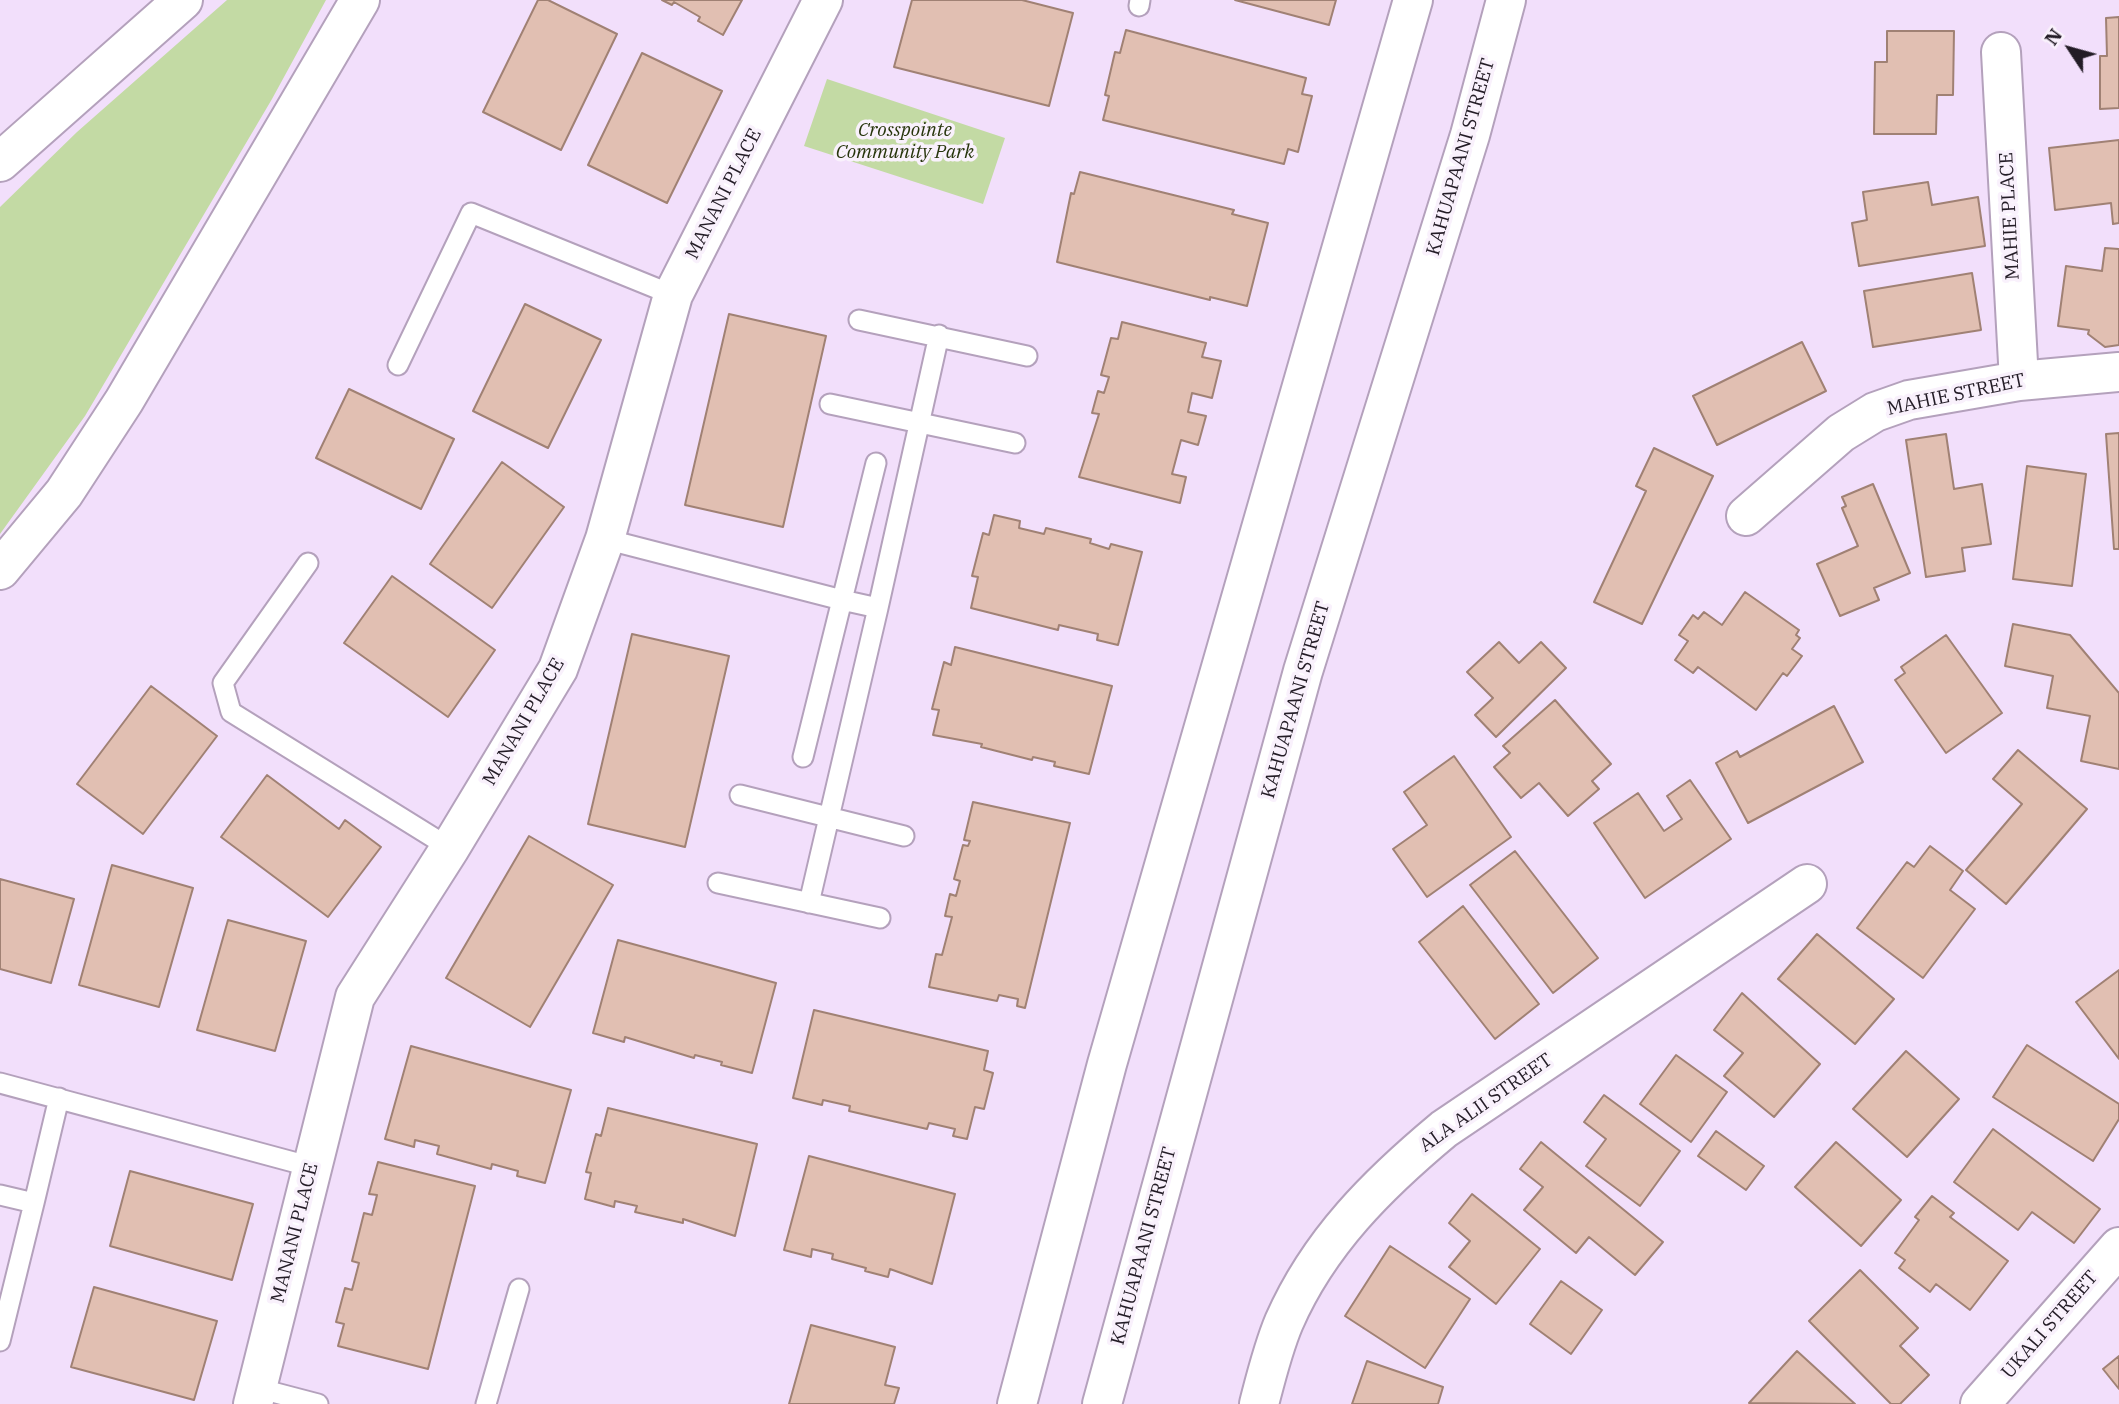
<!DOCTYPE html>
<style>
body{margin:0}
#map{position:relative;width:2119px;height:1404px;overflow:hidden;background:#f2dffb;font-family:"IBM Plex Serif",serif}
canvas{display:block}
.north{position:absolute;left:2035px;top:14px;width:70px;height:70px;-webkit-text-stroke:5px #f9f1fc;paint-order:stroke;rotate:306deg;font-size:19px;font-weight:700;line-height:28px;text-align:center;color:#231c26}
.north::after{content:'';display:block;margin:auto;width:24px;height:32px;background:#231c26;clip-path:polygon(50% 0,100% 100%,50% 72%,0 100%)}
</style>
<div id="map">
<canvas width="2119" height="1404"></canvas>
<div class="north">N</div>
</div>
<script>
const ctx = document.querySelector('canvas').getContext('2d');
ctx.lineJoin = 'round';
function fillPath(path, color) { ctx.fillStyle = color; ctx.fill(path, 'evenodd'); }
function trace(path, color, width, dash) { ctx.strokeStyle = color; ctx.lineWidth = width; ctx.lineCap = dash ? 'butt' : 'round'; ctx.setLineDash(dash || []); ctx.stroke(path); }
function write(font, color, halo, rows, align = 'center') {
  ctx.font = font + ' "IBM Plex Serif",serif'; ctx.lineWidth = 7; ctx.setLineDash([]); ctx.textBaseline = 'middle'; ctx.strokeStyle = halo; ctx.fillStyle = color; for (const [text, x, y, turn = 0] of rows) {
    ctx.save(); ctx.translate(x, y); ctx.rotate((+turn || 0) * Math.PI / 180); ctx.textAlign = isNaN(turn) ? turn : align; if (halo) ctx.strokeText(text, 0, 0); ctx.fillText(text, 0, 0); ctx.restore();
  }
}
fillPath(new Path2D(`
 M227,0H326L272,99L85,416L0,534V207L77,132Z
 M827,79L1005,138L983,204L804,146Z`), '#c3daa4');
const building = new Path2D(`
 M538,0H548L617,34L561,150L483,112Z
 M662,0H742L723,35L698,21L700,17L674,2L672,5Z
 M912,0H1022L1073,13L1049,106L894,67Z
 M1235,0H1336L1329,25Z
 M2119,17V108L2100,109V56H2107L2106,18Z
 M1126,30L1306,78L1302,94L1312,96L1298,152L1288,149L1284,164L1103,120L1109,96L1105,95L1115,52L1120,53Z
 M1887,31H1954L1953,95H1937L1936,134H1874L1875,62H1887Z
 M642,53L722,91L667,203L588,165Z
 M2119,140V223L2113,224L2111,203L2055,210L2049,148Z
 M1080,172L1234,210L1232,214L1268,223L1247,306L1210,297V300L1057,262L1071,193L1074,194Z
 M1928,182L1932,205L1978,197L1985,246L1859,266L1852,223L1867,220L1863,192Z
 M2105,248L2119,249V345L2105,347L2088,334L2089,330L2058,326L2066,266L2102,271Z
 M1972,273L1981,330L1873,347L1864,291Z
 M525,304L601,340L548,448L473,411Z
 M729,314L826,336L783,527L685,505Z
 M1122,322L1206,343L1202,357L1221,361L1212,398L1192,393L1188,412L1206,416L1198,445L1181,440L1172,474L1186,477L1180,503L1079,477L1099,414L1092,413L1098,391L1104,393L1109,377L1101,375L1111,338L1118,339Z
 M1802,342L1826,391L1717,445L1693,396Z
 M349,389L454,439L421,509L316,458Z
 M2119,433V549H2114L2106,434Z
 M1946,434L1954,489L1982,484L1991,544L1962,548L1965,571L1926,577L1906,440Z
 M1654,448L1713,476L1642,624L1594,602L1646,491L1636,486Z
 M502,462L564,507L492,608L430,564Z
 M2027,466L2086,474L2072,586L2013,579Z
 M1873,484L1910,573L1874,588L1879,600L1840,616L1817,564L1858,546L1842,508L1846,506L1842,497Z
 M994,515L1020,521L1019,528L1044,534L1046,528L1091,539L1090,543L1109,549L1111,544L1142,552L1118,645L1097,640L1098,634L1059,625L1058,630L971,608L978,577L972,576L983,533L989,535Z
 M392,576L495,650L448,717L344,643Z
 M1745,592L1799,630L1796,635L1800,638L1792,649L1802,656L1787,676L1783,673L1756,710L1698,667L1693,673L1675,660L1688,641L1679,635L1693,615L1698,619L1704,612L1722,625Z
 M2013,624L2070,635L2119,693V769L2081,761L2090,716L2047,708L2053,676L2005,666Z
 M632,634L729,656L685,847L588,824Z
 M1946,635L2002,713L1946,753L1895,680L1905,673L1901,667Z
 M1499,642L1519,663L1541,642L1566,668L1496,737L1475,715L1493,698L1467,672Z
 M955,647L1112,686L1089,774L1054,766L1055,762L1033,757L1032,760L981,747L982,744L933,735L939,710L932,709L944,662L951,665Z
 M151,686L217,736L143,834L77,784Z
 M1555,700L1611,764L1592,781L1599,789L1568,816L1539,783L1521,798L1494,767L1510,753L1503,746Z
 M1834,706L1863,762L1748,823L1716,763L1737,751L1740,757Z
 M2018,750L2087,809L2006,904L1966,870L2022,804L1993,779Z
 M1454,756L1511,837L1427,897L1393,849L1427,825L1404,792Z
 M267,775L339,829L345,820L381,847L328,917L221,837Z
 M1690,780L1731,839L1645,898L1594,823L1638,793L1664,831L1682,819L1667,796Z
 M973,802L1070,823L1025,1008L1017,1006L1018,999L999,995L997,1001L929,987L936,954L942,955L952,917L945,916L950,894L956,896L960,881L954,879L963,845L968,846L970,841L964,840Z
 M529,836L613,885L530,1027L446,978Z
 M1930,846L1963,871L1950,890L1975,909L1923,978L1857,928L1907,862L1914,867Z
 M1515,851L1598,958L1553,993L1470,885Z
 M112,865L193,888L159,1007L79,985Z
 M0,879L74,899L51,983L0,969Z
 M1463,906L1539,1004L1495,1039L1419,942Z
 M228,920L306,941L275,1051L197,1030Z
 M1817,934L1894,999L1855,1044L1778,979Z
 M618,940L776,983L752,1073L721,1065L722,1062L695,1055L694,1058L625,1037L624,1042L593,1033Z
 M2119,970V1059L2076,1002Z
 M1742,993L1820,1064L1774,1117L1724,1076L1743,1053L1714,1030Z
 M814,1010L988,1051L984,1070L993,1073L984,1109L975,1107L967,1139L953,1136L955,1129L929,1123L927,1129L849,1111L850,1106L823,1100L822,1105L793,1098Z
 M2027,1045L2119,1104V1119L2093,1161L1993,1097Z
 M411,1046L571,1090L545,1183L517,1176L518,1171L492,1164L491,1169L437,1154L439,1146L415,1140L414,1147L385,1139Z
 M1906,1051L1959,1099L1907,1157L1853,1109Z
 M1676,1055L1727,1092L1691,1142L1640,1104Z
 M1604,1095L1680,1151L1640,1206L1586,1166L1606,1139L1584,1122Z
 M608,1108L757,1144L735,1236L683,1219V1223L635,1212L637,1206L615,1201L614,1207L585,1199L591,1173L586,1172L596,1134L601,1136Z
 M1993,1129L2100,1209L2074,1243L2032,1212L2018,1230L1954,1182Z
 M1716,1131L1764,1166L1746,1190L1698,1156Z
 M1541,1142L1663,1242L1635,1275L1589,1237L1576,1253L1524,1210L1543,1187L1520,1169Z
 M1836,1142L1901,1200L1861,1246L1795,1187Z
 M809,1156L955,1194L932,1284L890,1269L888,1277L865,1271L866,1268L832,1259L833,1254L812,1249L811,1257L784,1250Z
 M378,1162L475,1186L428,1369L338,1346L344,1324L336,1322L345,1288L352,1290L359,1263L352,1261L364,1213L372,1215L377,1195L369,1194Z
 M130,1171L253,1204L232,1280L110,1246Z
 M1472,1194L1540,1249L1496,1304L1449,1267L1470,1241L1449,1223Z
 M1932,1196L1954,1213L1950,1217L2008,1261L1970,1310L1936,1284L1930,1292L1899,1268L1905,1260L1895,1253L1919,1220L1915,1217Z
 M1390,1246L1470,1299L1425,1368L1345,1316Z
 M1860,1270L1918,1328L1900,1346L1929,1375L1900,1404H1891L1809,1321Z
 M1561,1281L1602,1310L1571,1354L1530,1324Z
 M94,1287L217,1321L194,1400L71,1367Z
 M811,1325L895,1347L885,1385L899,1388L894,1404H789Z
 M1797,1351L1855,1404L1749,1403Z
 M2119,1356V1389L2103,1369Z
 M1367,1361L1443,1387L1438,1404H1352Z`);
fillPath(building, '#e1bfb2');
trace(building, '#a08174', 2);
const service = new Path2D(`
 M1139,6L1140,0
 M859,320L1027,356
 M398,365L471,213L673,295
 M830,404L1015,443
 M876,463L842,600L878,608L939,335
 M605,539L842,600L803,757
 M308,563L223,683L231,712L450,848
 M740,795L904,836
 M718,883L880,918
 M809,903L878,608
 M0,1083L312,1167
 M0,1195L34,1203L59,1098
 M0,1341L34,1203
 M257,1388L318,1404
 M486,1404L519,1289`);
const minor = new Path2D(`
 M2001,52L2019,381
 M1746,516L1841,433L1875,412L1909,400L2019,381L2119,372
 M253,1404L355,997L450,848L558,669L605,539L673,295L823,0
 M1259,1404C1266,1377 1273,1348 1284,1322C1319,1242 1378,1184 1444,1129L1807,884
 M1980,1404L2119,1247`);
const secondary = new Path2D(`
 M1017,1404L1107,1064L1413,0
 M1102,1404L1303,671L1470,135L1506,0`);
const motorway = new Path2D(`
 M0,162L183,0
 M0,570L64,493L124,401L360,0`);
trace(service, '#b4a1bc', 23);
trace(minor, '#b4a1bc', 42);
trace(secondary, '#b4a1bc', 42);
trace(motorway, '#b4a1bc', 42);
trace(service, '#fff', 19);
trace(minor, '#fff', 38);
trace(secondary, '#fff', 38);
trace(motorway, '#fff', 38);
write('italic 19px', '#27350c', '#f9f1fc', [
 ["Crosspointe",905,131],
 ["Community Park",905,153]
]);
write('19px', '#231c26', '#f9f1fc', [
 ["KAHUAPAANI STREET",1461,157,-74],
 ["MANANI PLACE",724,194,-63],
 ["MAHIE PLACE",2010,216,-93],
 ["MAHIE STREET",1956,395,-12],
 ["KAHUAPAANI STREET",1296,700,-74],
 ["MANANI PLACE",524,722,-60],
 ["ALA ALII STREET",1486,1103,-35],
 ["MANANI PLACE",295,1233,-76],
 ["KAHUAPAANI STREET",1144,1246,-75],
 ["UKALI STREET",2050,1325,-49]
]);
</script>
